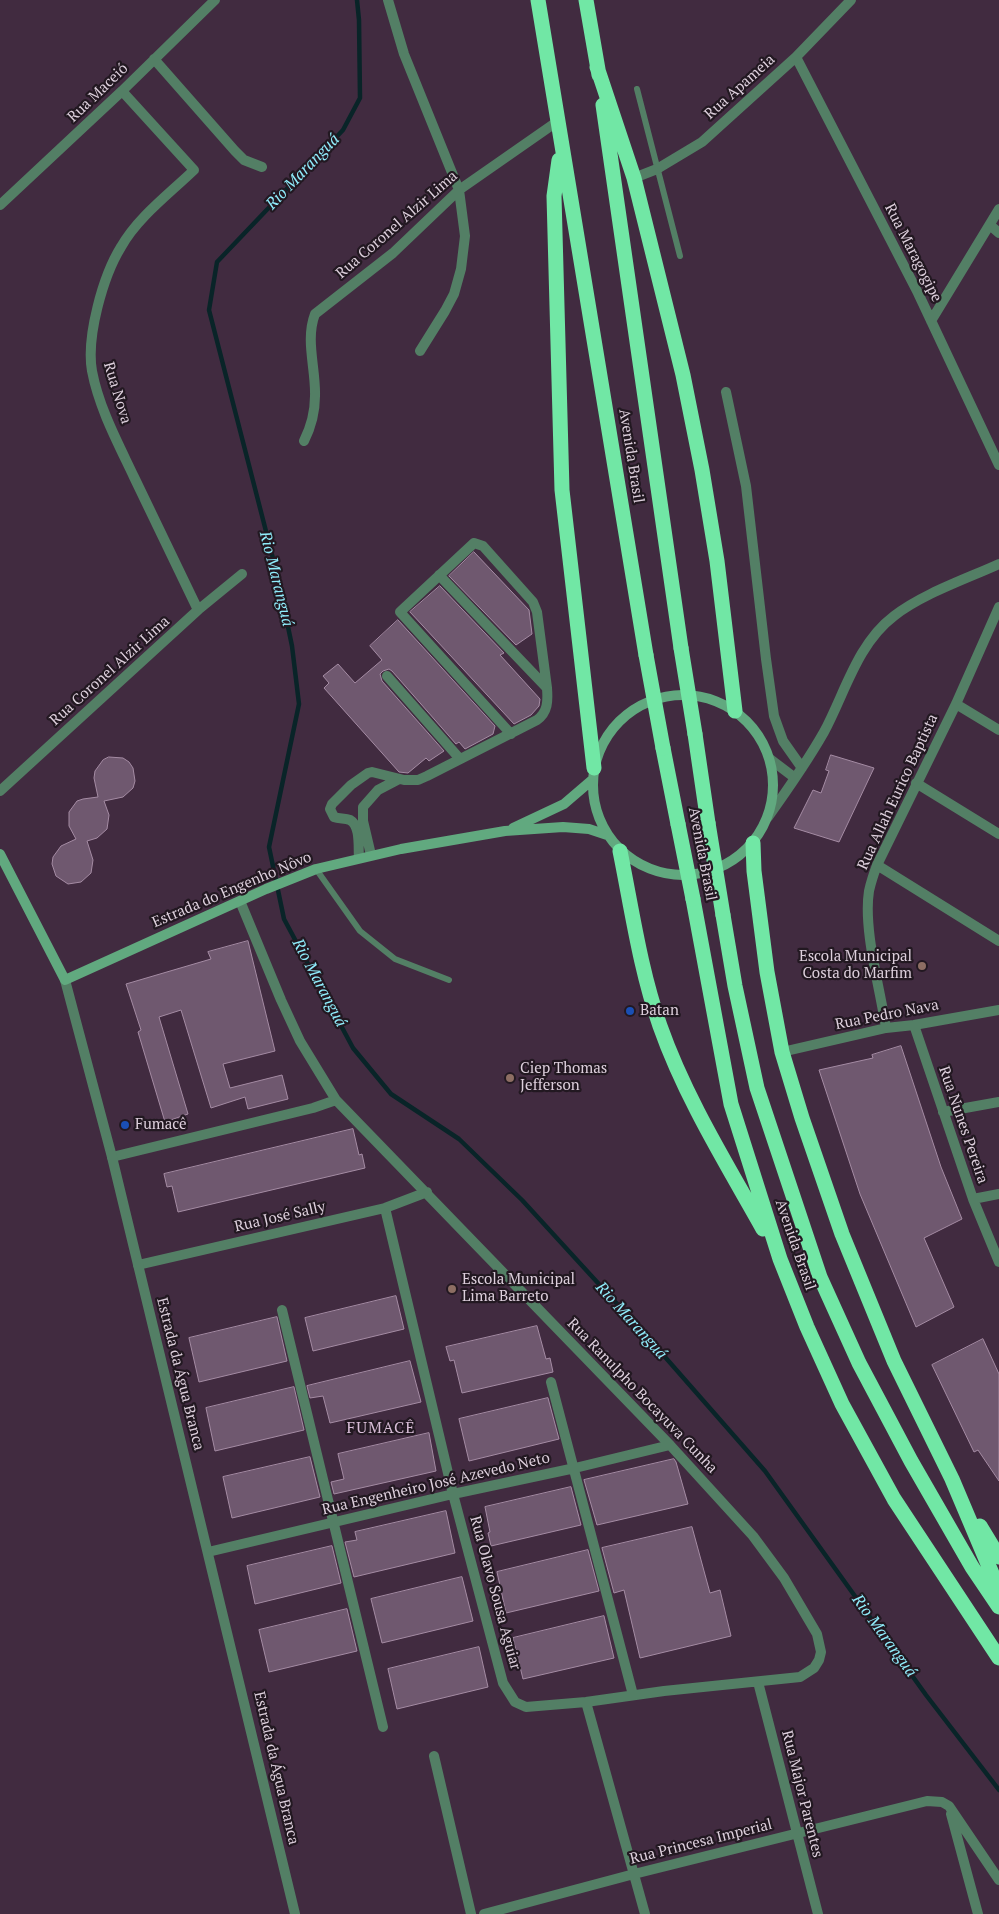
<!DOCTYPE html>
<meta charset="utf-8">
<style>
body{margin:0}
canvas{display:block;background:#412b40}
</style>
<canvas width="999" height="1914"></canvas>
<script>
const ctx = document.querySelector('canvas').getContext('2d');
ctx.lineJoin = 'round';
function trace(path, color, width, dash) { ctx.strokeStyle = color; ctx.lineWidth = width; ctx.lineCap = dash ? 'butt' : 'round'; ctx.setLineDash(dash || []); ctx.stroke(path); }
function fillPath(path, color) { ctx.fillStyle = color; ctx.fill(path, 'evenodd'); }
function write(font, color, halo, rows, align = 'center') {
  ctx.font = font + ' "PT Serif",serif'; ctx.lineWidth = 4.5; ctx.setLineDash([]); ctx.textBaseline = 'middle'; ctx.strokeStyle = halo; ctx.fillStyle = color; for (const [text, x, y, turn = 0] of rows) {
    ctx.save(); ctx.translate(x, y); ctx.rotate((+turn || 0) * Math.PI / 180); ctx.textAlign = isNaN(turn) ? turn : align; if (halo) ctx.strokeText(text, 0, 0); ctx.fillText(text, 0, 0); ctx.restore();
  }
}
trace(new Path2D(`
 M357,0L359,20L360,98L343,130L217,262L209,310L277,574L292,646L299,704L269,847L284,919L353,1048L391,1094L459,1139L522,1200L651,1341L765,1471L926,1695L999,1790`), '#092428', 4.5);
const building = new Path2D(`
 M474,552L529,610L532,634L516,645L449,576Z
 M440,586L504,653L500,655L540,699L539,706L531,715L514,724L410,612Z
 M398,620L495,726L493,734L465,749L459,742L456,744L392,671L389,669L383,671L380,674L382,681L444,751L429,761L426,758L408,773L399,772L324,688L329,683L323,676L338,664L355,683L382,660L370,646Z
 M831,755L874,768L839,842L794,828L813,790L821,793L829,771L826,770Z
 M109,757L123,758L129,762L133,768L135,781L133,788L123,797L104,801L109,815L107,829L97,838L87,841L93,860L91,873L81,882L68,884L56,876L52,864L53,857L61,846L76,839L69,826V812L77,801L83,799L98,797L94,778L95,771L103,760Z
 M248,941L275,1051L223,1064L230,1088L282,1075L288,1099L248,1109L245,1097L211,1108L181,1010L159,1017L188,1114L165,1122L138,1032L141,1030L126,984L211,959L208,952Z
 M901,1046L941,1167L962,1219L924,1238L954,1307L916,1327L860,1194L819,1070L873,1058L872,1055Z
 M353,1129L359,1155L362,1154L365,1168L178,1212L172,1186L167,1187L164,1174Z
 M396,1296L404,1329L313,1351L305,1318Z
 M277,1317L287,1361L199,1382L189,1338Z
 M537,1326L546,1359L550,1358L553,1372L462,1393L454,1360L450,1361L446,1347Z
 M983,1339L999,1374V1481L978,1450L974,1452L932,1365Z
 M410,1361L421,1402L330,1423L323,1396L310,1398L307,1386Z
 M294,1387L304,1430L215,1451L206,1408Z
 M548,1398L559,1439L469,1461L459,1419Z
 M429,1433L436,1471L334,1494L331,1482L344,1479L338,1454Z
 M310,1457L320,1497L232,1518L223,1477Z
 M674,1459L676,1462L688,1504L597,1525L584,1480Z
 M571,1487L581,1525L491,1546L488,1533L490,1532L485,1507Z
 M446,1511L455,1553L354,1577L345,1542L357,1540L355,1532Z
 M692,1527L710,1593L720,1590L731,1636L640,1658L624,1590L614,1593L602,1548Z
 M332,1546L341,1583L255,1604L247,1566Z
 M588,1550L599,1591L506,1613L497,1572Z
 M462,1577L473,1621L382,1643L371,1599Z
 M347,1609L357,1651L269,1672L259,1630Z
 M604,1616L614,1658L523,1679L513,1638Z
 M479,1647L488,1687L397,1709L388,1669Z`);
fillPath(building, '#6f586f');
trace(building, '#a48ba3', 1);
trace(new Path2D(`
 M637,89L680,256
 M316,869L360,931L395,959L449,980`), '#537f65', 6);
trace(new Path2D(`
 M388,0L404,54L459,190L465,236L461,269L454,294L445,311L420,351
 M796,57L918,293L999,465
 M154,59L235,151L244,160L262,167
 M122,91L194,170C169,194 138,217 121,247C103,276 86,337 92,371C99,408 118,443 134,477C155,521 177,566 198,610
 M634,178L657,169L702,142L796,57L851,0
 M0,205L122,91L215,0
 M990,225L999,233
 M931,321L999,209
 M726,392L746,486L766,659L774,716L783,741L802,768
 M304,441C311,427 315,413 315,396C316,369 305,340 315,314L393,253L459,190L558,121
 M439,575L547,688
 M387,676L460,759
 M956,704L999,730
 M770,759L795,778
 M916,783L999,834
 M0,791L198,610L242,574
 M768,817C788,789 807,762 824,732C845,693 857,644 894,616C922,594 966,579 999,564
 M371,855L363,821V807L378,790L399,779
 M359,858C358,848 361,826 350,820C345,818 339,819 334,817L330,809L332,804L351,785L368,773L372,772L404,780H418L427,776L537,720C548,712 548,701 547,688L537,612L533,602L483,546L474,543L400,612L511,734
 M877,865L999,941
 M240,901L281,1000L300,1041L336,1100L670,1445L753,1536L784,1578L817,1634L821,1652L819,1660L814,1668L800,1677L664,1691L586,1702L526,1707L515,1702L503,1683L453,1494L385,1208
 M914,1025L973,1199L999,1262
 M886,1028C880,988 863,929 869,891C871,882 874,873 877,865L956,704L999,607
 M782,1052L886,1028L914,1025L999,1010
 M943,1112L999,1102
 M112,1157L313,1108L336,1100
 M973,1199L999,1194
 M138,1265L385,1208L427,1192
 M282,1310L383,1727
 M551,1382L633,1695
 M208,1552L453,1494L575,1468L670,1445
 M758,1682L818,1914
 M586,1702L645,1914
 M434,1756L471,1914
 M951,1814L978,1914
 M484,1914L634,1874L927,1801L942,1802L949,1806L999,1880`), '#537f65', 10);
trace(new Path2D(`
 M65,980L112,1157L295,1914`), '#537f65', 10);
trace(new Path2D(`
 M593 785a90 90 0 1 1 180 0a90 90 0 1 1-180 0Z
 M513,828L564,804L592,780
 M0,854L65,980L266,889L316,869L401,849L505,831L563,827L589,829L607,835`), '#61a97f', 10);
trace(new Path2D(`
 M538,0L646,655
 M586,0L599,75
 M597,67L634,178L683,375L702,470L717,561L735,711
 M603,105L681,648
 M559,160L554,196L562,490L594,768
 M695,734L708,823
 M663,748L678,824
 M753,843L754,871L767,972L782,1052L802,1118L842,1234L894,1361L952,1479L999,1590
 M620,851C632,910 640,969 660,1026C685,1097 726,1163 763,1229
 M693,899L731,1104L780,1259L807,1327L842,1404L894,1499L999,1658
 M723,915L735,986L757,1088L820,1277L859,1363L911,1461L972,1567L999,1607
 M980,1526L999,1557`), '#71e7a5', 15);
trace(new Path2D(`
 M681,648L695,734
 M646,655L663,748
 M708,823L723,915
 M678,824L693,899`), '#71e7a5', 15);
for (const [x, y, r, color] of [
 [922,966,5,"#8d6e63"],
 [630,1011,5,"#1a4fb4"],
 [510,1078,5,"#8d6e63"],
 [125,1125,5,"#1a4fb4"],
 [452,1289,5,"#8d6e63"]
]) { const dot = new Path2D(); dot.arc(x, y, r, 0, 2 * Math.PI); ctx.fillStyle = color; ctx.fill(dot); trace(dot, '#221821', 2); }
write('15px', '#ddcfdc', '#221821', [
 ["Rua Apameia",740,87,-42],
 ["Rua Maceió",98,93,-44],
 ["Rua Coronel Alzir Lima",397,225,-41],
 ["Rua Maragogipe",913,253,63],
 ["Rua Nova",117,393,73],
 ["Avenida Brasil",631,456,81],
 ["Rua Coronel Alzir Lima",110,671,-42],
 ["Rua Allah Eurico Baptista",898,792,-65],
 ["Avenida Brasil",702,854,79],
 ["Estrada do Engenho Nôvo",232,890,-23],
 ["Rua Pedro Nava",887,1015,-11],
 ["Rua Nunes Pereira",963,1125,71],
 ["Rua José Sally",280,1217,-13],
 ["Avenida Brasil",795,1245,71],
 ["Estrada da Água Branca",180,1374,76],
 ["Rua Ranulpho Bocayuva Cunha",642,1396,46],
 ["Rua Engenheiro José Azevedo Neto",436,1484,-13],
 ["Rua Olavo Sousa Aguiar",495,1593,75],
 ["Estrada da Água Branca",276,1768,77],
 ["Rua Major Parentes",802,1794,76],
 ["Rua Princesa Imperial",701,1842,-14]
]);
write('15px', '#ddcfdc', '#221821', [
 ["Escola Municipal",912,957,"right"],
 ["Costa do Marfim",912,974,"right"],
 ["Batan",640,1011],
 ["Ciep Thomas",520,1069],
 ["Jefferson",520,1086],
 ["Fumacê",135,1125],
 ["Escola Municipal",462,1280],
 ["Lima Barreto",462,1297]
], 'left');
write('italic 16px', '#90edfc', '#221821', [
 ["Rio Maranguá",303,172,-46],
 ["Rio Maranguá",276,579,76],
 ["Rio Maranguá",319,983,62],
 ["Rio Maranguá",631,1321,48],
 ["Rio Maranguá",884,1636,54]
]);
ctx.letterSpacing = '1px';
write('16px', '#d7bcd6', '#221821', [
 ["FUMACÊ",381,1428]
]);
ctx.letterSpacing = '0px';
</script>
